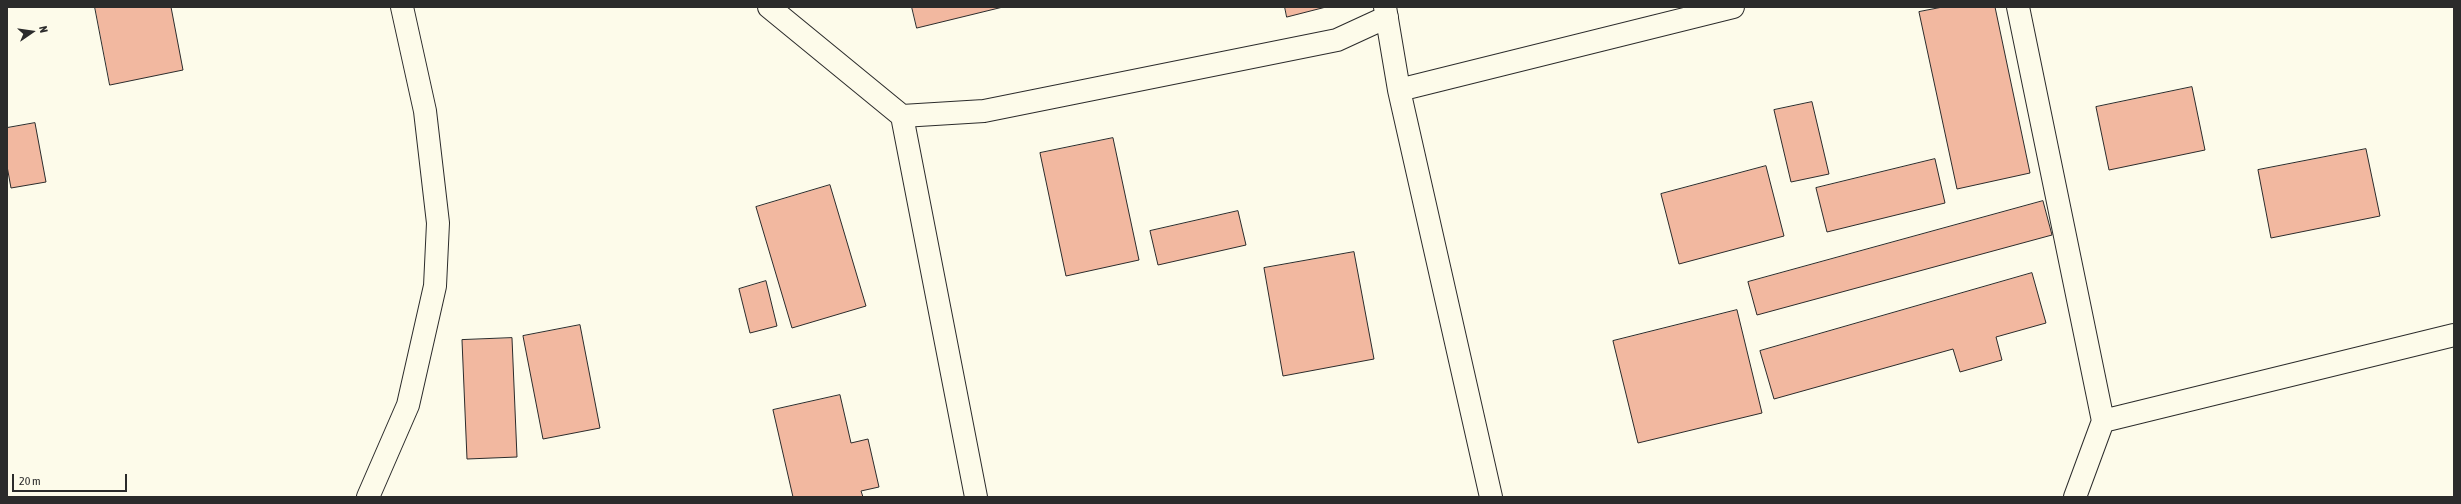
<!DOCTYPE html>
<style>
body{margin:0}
#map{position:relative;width:2461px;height:504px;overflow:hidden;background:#fdfbea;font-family:"Asap Condensed",sans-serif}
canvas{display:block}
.frame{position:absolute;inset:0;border:8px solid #2b2b2b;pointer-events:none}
.north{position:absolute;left:12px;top:12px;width:40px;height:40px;-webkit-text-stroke:3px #fdfbea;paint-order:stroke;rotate:77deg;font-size:11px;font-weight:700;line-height:16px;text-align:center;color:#2b2b2b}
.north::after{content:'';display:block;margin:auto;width:14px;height:18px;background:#2b2b2b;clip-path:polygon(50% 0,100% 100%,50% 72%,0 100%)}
.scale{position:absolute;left:12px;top:474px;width:115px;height:18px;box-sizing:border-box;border:2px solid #2b2b2b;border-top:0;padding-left:5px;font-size:12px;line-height:14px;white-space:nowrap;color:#2b2b2b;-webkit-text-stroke:3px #fdfbea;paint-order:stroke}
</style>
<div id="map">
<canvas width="2461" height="504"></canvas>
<div class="frame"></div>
<div class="north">N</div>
<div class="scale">20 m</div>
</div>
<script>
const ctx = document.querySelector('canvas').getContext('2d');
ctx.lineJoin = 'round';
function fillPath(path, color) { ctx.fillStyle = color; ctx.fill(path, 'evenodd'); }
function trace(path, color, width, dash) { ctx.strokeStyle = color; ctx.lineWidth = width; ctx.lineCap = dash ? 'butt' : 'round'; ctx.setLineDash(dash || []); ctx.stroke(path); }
const building = new Path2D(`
 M95,7H171L183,70L110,85Z
 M912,7H1003L917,28Z
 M1285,7H1326L1287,17Z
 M1943,7H1995L2030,173L1957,189L1919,12Z
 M2192,87L2205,150L2109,170L2096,107Z
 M1812,102L1829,174L1791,182L1774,110Z
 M35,123L46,182L11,188L7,166V128Z
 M1113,138L1139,260L1066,276L1040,153Z
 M2366,149L2380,216L2271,238L2258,170Z
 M1935,159L1945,203L1827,232L1816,188Z
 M1766,166L1784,236L1679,264L1661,194Z
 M830,185L866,306L792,328L756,207Z
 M2043,201L2052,235L1757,315L1748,282Z
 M1238,211L1246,245L1158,265L1150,231Z
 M1354,252L1374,359L1283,376L1264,268Z
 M2032,273L2046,323L1996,337L2002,360L1960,372L1953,349L1774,399L1760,351Z
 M766,281L777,326L750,333L739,289Z
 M1737,310L1762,413L1638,443L1613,341Z
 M580,325L600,428L543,439L523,336Z
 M512,338L517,457L467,459L462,340Z
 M840,395L851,443L868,439L879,487L861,491L863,497H793L773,410Z`);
fillPath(building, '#f2b8a0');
trace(building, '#2b2b2b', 1);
const minor = new Path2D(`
 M769,7L902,116L984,111L1337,40L1387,17
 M1385,7L1399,90L1491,497
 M2018,7L2103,421L2075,497
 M1399,90L1733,7
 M902,116L976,497
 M2103,421L2454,335
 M368,497L408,405L435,286L438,223L425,111L402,7`);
trace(minor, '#2b2b2b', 24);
trace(minor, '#fdfbea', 22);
</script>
